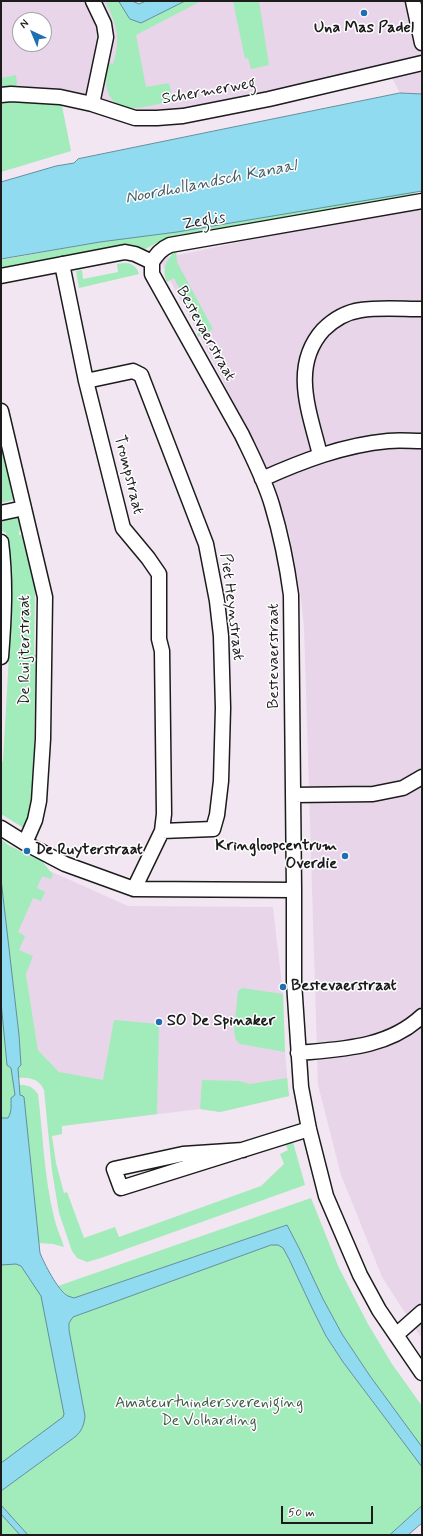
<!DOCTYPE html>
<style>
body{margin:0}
#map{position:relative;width:423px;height:1536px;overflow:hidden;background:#f2e6f2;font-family:Mynerve,sans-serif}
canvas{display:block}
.frame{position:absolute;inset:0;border:2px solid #1c1c1c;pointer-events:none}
.north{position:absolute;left:12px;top:12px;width:40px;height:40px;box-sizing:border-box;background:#fff;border:1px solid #a4a4a4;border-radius:50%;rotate:316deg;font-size:11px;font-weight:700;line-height:16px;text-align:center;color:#1c1c1c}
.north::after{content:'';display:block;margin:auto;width:14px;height:18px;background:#1f6fb2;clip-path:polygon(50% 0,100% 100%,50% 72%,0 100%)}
.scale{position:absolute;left:281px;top:1506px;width:92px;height:18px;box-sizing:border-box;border:2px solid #1c1c1c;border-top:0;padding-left:5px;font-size:12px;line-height:14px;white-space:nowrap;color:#1c1c1c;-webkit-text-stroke:3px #fff;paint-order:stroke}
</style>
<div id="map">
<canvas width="423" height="1536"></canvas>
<div class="frame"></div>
<div class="north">N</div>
<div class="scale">50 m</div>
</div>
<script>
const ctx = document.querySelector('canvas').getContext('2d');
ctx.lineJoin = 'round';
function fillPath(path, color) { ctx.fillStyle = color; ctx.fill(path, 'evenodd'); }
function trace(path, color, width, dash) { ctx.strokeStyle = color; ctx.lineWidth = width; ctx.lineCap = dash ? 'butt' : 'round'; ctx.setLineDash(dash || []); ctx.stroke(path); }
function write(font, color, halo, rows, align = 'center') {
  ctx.font = font + ' Mynerve,sans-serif'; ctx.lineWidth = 3; ctx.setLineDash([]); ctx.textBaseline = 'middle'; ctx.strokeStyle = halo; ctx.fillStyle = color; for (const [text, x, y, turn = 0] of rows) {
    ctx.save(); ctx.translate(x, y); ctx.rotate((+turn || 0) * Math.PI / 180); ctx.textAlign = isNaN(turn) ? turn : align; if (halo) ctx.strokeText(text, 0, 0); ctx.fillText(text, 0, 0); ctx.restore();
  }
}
fillPath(new Path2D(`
 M1,1H422V94L400,93L385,65L297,85L275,91L178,111H138L107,104L1,88ZM20,20H44V44H20Z
 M416,205H422V1339L382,1277L341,1175L318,1085L304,627L301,598L290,536L279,498L221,377L159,259Z
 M41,867L128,906L273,907L283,994L285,1052L289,1096L220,1112L200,1109L61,1126L59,1072L38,1050L26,974L32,956L8,946Z`), '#e9d5e9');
fillPath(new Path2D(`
 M105,1H119C125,12 132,25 146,21L185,1H201L136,35L146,87L169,83L173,101C160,103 145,108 132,108C105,106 103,84 109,63L113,64C121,39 117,24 105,1Z
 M233,1H259L269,65L251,69L248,58L245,59Z
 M16,75L17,83L15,87L1,89V78Z
 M9,101L56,103L62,106L71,151L1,172V102Z
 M414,191L415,198L158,242L142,251L1,270V260L100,242L177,232Z
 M176,250L177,262L213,329L198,337L197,334L202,331L174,278L167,282C161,269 167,259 176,250Z
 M125,263C132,263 137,267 139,274L79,288L76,271L82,270L83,279L118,272L117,264Z
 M1,429L4,441L2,445L12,488L17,491L16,499L1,503Z
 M17,515L20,517L25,526L21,530L19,531V535H22L35,590L34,655H36L33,796L27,830L1,814V763L3,761L12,602L11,561L6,533L1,530L3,519Z
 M1,839L8,845L32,857L41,860L53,875L51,879L42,876L37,888L45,892L41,901L33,898L18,932L25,936L19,950L33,956L26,974L38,1050L59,1072L103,1080L114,1020L159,1024L157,1114L62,1126V1134L52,1136L56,1163L64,1193L67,1192L84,1238L115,1227L119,1237L261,1186L284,1164L280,1154L288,1150L285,1142L288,1141L293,1142L305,1185L101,1258L87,1262L77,1258L72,1251L59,1213L52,1171L44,1090C39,1079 30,1077 18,1078L19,1085C28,1085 32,1086 38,1094C43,1134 44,1177 54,1217C56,1227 61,1237 64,1247L53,1244L39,1243L24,1098L30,1245L72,1423L1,1477ZM8,943L19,1035L21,1065L18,1068Z
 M242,988L283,994L285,1052L240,1044L236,1040L234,1031L238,991Z
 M287,1078L289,1096L220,1112L200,1109L202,1080L239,1081L250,1084Z
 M311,1198L339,1268L368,1324L392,1364L422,1406V1447L370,1376L342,1334L323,1299L299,1248L287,1225L74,1298L68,1296L58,1286Z
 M271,1245H278L283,1248L289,1259L312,1308L326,1336L343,1362L422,1467V1506L390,1535H28L1,1505V1491L75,1437L85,1416L69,1330V1323L73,1317Z
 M1,1514L20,1535H1Z`), '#a2ebba');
const water = new Path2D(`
 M119,1H132L139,4L146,1H185L141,23L130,19Z
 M400,93L422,94V191L177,232L100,242L1,259V182L56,166L74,163L78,159Z
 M1,879L19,1035L21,1065L18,1068L20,1095L23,1096L24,1097L40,1253C44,1263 58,1291 68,1296C70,1297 72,1297 74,1298L287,1225L299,1248L323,1299L342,1334L370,1376L422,1447V1467L343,1362L326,1336L312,1308L289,1259L283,1248L278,1245H271L73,1317L69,1323V1330L85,1416C84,1425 82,1431 75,1437L1,1491V1463L63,1417L64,1414L41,1296L21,1266L16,1264L1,1265V1118H8C12,1111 11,1106 11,1098L15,1095L11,1068L7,1065L1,1002Z
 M1,1505L28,1535H20L1,1514Z
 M422,1506V1523L408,1535H390Z`);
fillPath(water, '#90dbf0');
trace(water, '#628f9b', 1);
const minor = new Path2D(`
 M413,1L422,43
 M1,95L11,94L60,97L92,104L135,118H157L183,116L269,99L422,63
 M92,104L106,37L104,24L93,1
 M152,262V274L242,435C253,458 265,481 272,505C281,535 287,565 291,595L294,890V982L301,1087L309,1129L326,1196L360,1275L379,1310L422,1373
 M152,262C157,254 161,249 170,245L422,201
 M62,264L86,381L123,528L148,558L159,574V639L162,651L164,814L162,831L134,889
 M1,276L125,252L135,254L152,262
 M86,381L133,371L141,375L206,544L217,601L221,636L223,708L221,781L217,815L213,829L162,831
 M1,411L45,597L43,739L39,801L35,820L25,843
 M320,455C310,413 290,367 323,330C333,320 347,312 361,310C379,307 403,309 422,309
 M262,479C302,461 344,445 388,441C399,440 411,441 422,441
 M1,513L24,508
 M1,542C6,581 4,619 1,657
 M293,795L373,794L403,788L422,777
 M1,828L25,843L65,864L134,889L294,890
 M298,1053C342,1049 388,1048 422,1016
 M243,1150L183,1154L114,1169L121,1188L309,1129
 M396,1335L422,1312`);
trace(minor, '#1c1c1c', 17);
trace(minor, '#fff', 14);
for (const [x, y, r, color] of [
 [364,13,4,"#1f6fb2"],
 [27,851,4,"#1f6fb2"],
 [345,856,4,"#1f6fb2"],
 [283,987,4,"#1f6fb2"],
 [159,1022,4,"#1f6fb2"]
]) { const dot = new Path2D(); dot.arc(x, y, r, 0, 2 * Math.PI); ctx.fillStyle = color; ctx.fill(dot); trace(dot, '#fff', 1.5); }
write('bold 16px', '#1c1c1c', '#fff', [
 ["Una Mas Padel",364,29,"center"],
 ["Kringloopcentrum",337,847,"right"],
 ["Overdie",337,865,"right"],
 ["De Ruyterstraat",35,851],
 ["Bestevaerstraat",291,987],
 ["SO De Spinaker",167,1022]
], 'left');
write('16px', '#1c1c1c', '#fff', [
 ["Schermerweg",209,92,-10],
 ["Zeglis",204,222,-10],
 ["Bestevaerstraat",205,334,61],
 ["Trompstraat",128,475,76],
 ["Piet Heynstraat",231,607,83],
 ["De Ruijterstraat",26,650,-90],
 ["Bestevaerstraat",275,656,-90]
]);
write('16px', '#445a4b', '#fff', [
 ["Amateurtuindersvereniging",209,1404],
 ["De Volharding",209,1422]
]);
write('italic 17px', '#455f66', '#fff', [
 ["Noordhollandsch Kanaal",211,183,-11]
]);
</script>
